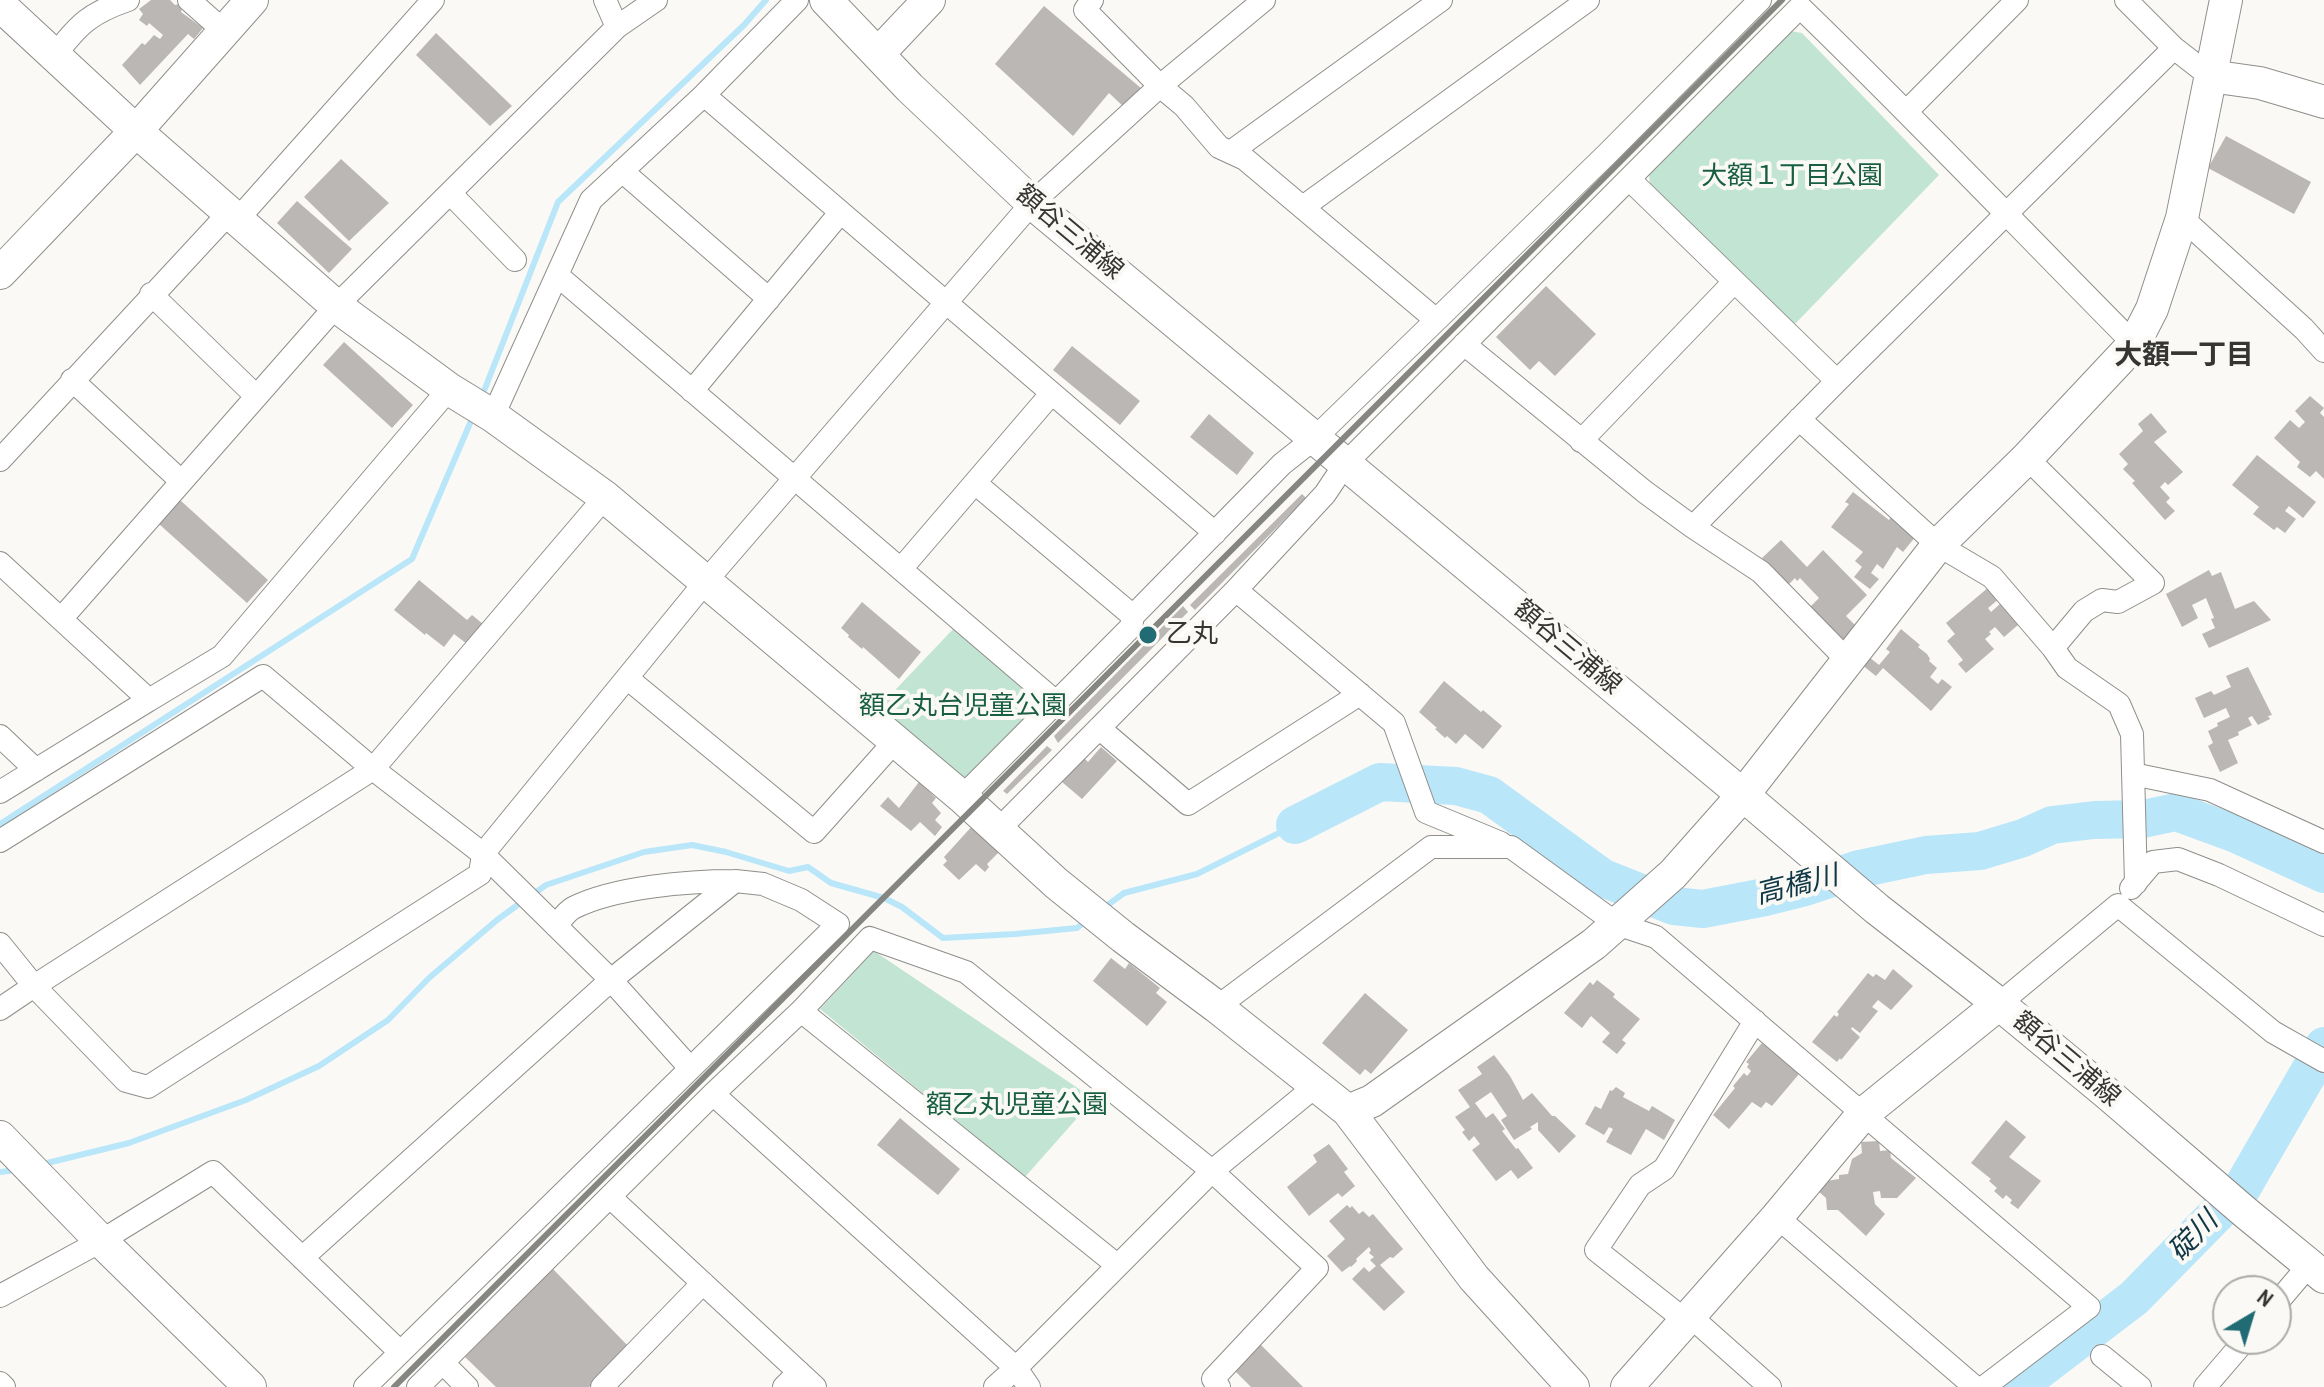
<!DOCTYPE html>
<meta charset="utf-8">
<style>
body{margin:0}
#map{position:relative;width:2324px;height:1387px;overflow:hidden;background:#faf9f5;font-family:"Archivo Narrow",sans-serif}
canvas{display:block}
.north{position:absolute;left:2212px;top:1275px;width:80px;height:80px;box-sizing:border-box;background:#faf9f5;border:2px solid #ababa7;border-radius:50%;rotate:38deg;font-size:22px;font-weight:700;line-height:32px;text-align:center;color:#353533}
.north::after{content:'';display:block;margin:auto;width:28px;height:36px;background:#216c74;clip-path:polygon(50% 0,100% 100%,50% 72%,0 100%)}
</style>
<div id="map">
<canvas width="2324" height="1387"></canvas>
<div class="north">N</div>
</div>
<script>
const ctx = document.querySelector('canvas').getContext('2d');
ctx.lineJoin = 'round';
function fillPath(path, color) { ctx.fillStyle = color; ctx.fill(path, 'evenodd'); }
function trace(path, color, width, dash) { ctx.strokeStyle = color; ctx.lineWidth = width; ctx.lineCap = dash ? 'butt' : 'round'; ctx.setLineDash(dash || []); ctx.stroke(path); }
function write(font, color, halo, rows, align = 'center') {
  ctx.font = font + ' "Archivo Narrow","Noto Sans JP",sans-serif'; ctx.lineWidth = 8; ctx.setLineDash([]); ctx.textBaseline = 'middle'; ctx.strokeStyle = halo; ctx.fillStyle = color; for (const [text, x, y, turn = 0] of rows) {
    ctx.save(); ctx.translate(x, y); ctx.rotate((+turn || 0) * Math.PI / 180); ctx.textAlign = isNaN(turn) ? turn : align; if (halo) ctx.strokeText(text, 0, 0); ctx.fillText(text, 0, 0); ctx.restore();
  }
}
fillPath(new Path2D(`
 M1790,31L1802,33L1939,175L1794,325L1650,185L1649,175Z
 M956,626L1044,706L964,785L880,706Z
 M874,951L1094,1099L1025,1177L820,1009Z`), '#c2e4d2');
trace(new Path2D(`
 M482,396L558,202L744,25L766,0
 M0,824L412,559L474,414
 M532,895L546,885L644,852L692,845L726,852L789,871L808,867L831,883L884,898L902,907L943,938L1015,934L1077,928L1086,921
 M1105,907L1124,893L1197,874L1295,825
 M43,1164L129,1143L246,1100L319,1066L388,1020L429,978L497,920L523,901
 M0,1172L16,1170
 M2032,1377L2035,1387`), '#b9e7f9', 6);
trace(new Path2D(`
 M1295,825L1380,782L1456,786L1489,795L1603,878L1674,906L1703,909L1765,897L1805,887L1859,869L1926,855L1980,851L2023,838L2052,825L2094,820L2143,819L2176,812L2236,834L2324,874
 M2017,1387L2134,1298L2242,1188L2324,1046`), '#b9e7f9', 38);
fillPath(new Path2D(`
 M151,0H170L175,5L179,4L182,8L181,12L203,28L194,39L188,34L140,85L122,65L142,43L145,45L154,35L160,39L163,35L149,23L147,26L139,20L143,14L139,9Z
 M1044,6L1142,89L1126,109L1109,93L1073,136L995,64Z
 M436,33L512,106L490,126L416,55Z
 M2226,136L2311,182L2294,214L2208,168Z
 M341,159L389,203L349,241L304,197Z
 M297,201L352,249L329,273L277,223Z
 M1546,286L1596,334L1555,376L1539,361L1530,370L1496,337Z
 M344,342L413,405L392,428L323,365Z
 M1072,346L1140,401L1120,425L1053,370Z
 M2310,396L2324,408L2320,413L2324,417V479L2316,471L2310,477L2297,467L2300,462L2274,438L2290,420L2299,428L2305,422L2295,411Z
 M2151,413L2167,432L2154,442L2183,472L2168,485L2165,482L2160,487L2170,498L2166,502L2175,511L2165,520L2132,483L2135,481L2123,469L2128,464L2119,454L2143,431L2138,424Z
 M1209,414L1254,453L1237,475L1190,437Z
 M2257,455L2316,502L2303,518L2289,506L2285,511L2296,519L2285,533L2277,527L2274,530L2253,514L2259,507L2232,485Z
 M1853,492L1889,520L1891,517L1916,536L1903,552L1897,547L1883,569L1877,564L1871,573L1879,579L1870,589L1854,577L1862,567L1855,561L1863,552L1831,527L1849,504L1845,502Z
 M1302,494L1306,498L1195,610L1190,605Z
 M180,500L268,580L247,603L159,524Z
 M1781,540L1807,567L1823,550L1867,595L1846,616L1857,627L1843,641L1810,607L1819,598L1800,578L1797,581L1795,578L1788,585L1762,558Z
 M2209,570L2212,576L2221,572L2235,609L2254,601L2271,620L2209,648L2202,634L2215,628L2211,619L2214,618L2206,598L2192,605L2198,618L2182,627L2166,594Z
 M419,580L467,620L472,615L483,624L467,644L454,634L444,647L426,633L425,635L394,610Z
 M1989,587L1999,599L1988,608L1991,612L2000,604L2018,625L2004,637L1995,627L1989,632L1991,634L1985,639L1994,649L1966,673L1958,664L1963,660L1947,641L1955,634L1946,623Z
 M862,602L921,652L899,679L863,647L862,649L848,637L849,635L841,628Z
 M1183,606L1188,612L1058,743L1054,736Z
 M1901,629L1920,645L1918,647L1927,654L1930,659L1929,661L1937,668L1930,677L1938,684L1942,679L1952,687L1931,711L1883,668L1876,676L1862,665L1869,657L1879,665L1890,652L1886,649Z
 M2248,667L2272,715L2268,716L2270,719L2258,725L2252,716L2248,718L2252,725L2238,732L2239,735L2228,740L2238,763L2220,772L2208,746L2213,743L2208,731L2218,726L2217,723L2230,717L2226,708L2204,718L2195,698L2211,691L2214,695L2231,687L2226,676Z
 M1444,681L1481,712L1483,710L1502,726L1483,749L1465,734L1456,744L1447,736L1445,738L1435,729L1437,728L1419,712Z
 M1047,746L1052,750L1007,794L1003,791Z
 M1101,747L1117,761L1082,799L1062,782L1084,758L1088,762Z
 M919,782L936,798L932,803L941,813L935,820L942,827L935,836L920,822L911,831L880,806L888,797L899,808Z
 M974,824L1000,851L987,864L989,867L985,872L976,864L959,880L943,865L947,861L944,857Z
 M1111,958L1125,969L1129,963L1160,988L1156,993L1167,1002L1147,1026L1093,981Z
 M1893,969L1913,986L1891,1010L1878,1000L1872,1007L1878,1011L1860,1033L1852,1027L1851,1029L1860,1037L1841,1060L1840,1058L1837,1062L1812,1042L1834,1015L1837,1017L1839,1014L1837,1012L1868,973L1873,977L1876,974L1885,980Z
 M1597,980L1615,994L1613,997L1640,1019L1622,1040L1626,1043L1617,1054L1602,1042L1610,1033L1591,1016L1582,1028L1564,1013L1590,982L1593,985Z
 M1365,993L1408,1030L1371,1074L1365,1069L1360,1075L1322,1043Z
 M1762,1043L1799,1074L1772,1106L1766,1102L1761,1108L1752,1102L1729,1129L1713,1115L1735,1088L1733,1086L1744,1073L1747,1076L1751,1071L1747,1067L1749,1064L1746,1062Z
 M1494,1055L1510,1076L1523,1100L1532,1093L1552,1116H1555L1576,1136L1559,1153L1538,1130V1122L1530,1127L1532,1129L1514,1140L1501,1120L1507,1116L1491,1092L1475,1103L1486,1118L1493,1113L1505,1129L1502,1131L1516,1149L1518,1148L1533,1168L1518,1179L1511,1170L1496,1181L1472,1150L1480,1144L1474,1136L1469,1141L1462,1132L1465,1130L1455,1117L1470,1107L1458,1090L1482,1074L1477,1067Z
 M1616,1087L1625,1093L1623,1097L1649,1111L1652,1106L1675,1120L1664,1140L1646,1129L1631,1155L1606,1142L1613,1129L1609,1127L1604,1135L1585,1124L1595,1106L1601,1109L1610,1090L1612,1091Z
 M900,1118L960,1169L938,1195L877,1145Z
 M2006,1120L2026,1137L2009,1157L2041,1181L2018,1209L2010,1203L2012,1200L2006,1195L2003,1199L1994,1191L1997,1188L1989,1181L1991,1179L1971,1163Z
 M1879,1141L1880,1151L1890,1150L1891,1158L1916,1178L1897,1198H1881L1880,1191L1873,1192L1875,1204L1885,1214L1866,1236L1838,1210H1827L1826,1198L1818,1191L1826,1181L1839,1179V1175L1848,1174L1852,1159L1862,1153L1861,1142Z
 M1329,1144L1348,1169L1344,1172L1355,1186L1342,1197L1338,1193L1309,1216L1287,1187L1317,1162L1313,1155Z
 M1347,1205L1350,1208L1352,1206L1359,1214L1363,1211L1369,1217L1373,1214L1403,1249L1393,1258L1390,1257L1380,1265L1405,1292L1384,1311L1352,1279L1364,1267L1369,1272L1376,1266L1370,1260L1374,1257L1369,1253L1371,1250L1369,1247L1356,1259L1357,1261L1351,1267L1350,1266L1342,1272L1327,1256L1345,1239L1329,1221Z
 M553,1269L628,1346L589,1387H496L465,1357Z
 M1260,1344L1303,1387H1251L1234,1370Z`), '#bab7b5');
const street = new Path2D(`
 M189,0L225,32
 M1092,0L1085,10L1160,86L1184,106L1219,147L1245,159L1435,319
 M2126,0L2174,48L2210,76
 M617,27L656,0
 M55,55C79,24 90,13 128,0
 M704,95L1215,533
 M1907,111L2017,0
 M1232,151L1441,0
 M622,171L769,299
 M1629,179L1837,381
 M450,193L515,260
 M1303,207L1588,0
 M2182,218L2304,329L2324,351
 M237,220L433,0
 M557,275L1056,702
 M151,294L256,396
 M1464,344L1645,492L1693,527
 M72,380L181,481
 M692,391L840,213
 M493,416L591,200L704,95L797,0
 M1799,419L1938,545L1992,577L2053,648L2084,611L2102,600L2118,602L2153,583L2027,458
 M1581,441L1734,282
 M0,460L229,213
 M975,483L1133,616
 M0,563L149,700L0,792
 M901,569L1051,394
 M1236,590L1394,723L1426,812L1501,843
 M61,619L336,306L617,27L605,0
 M2053,648L2067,668L2119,704L2132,734L2136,883
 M1848,661L1761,572L1693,527L1837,381L2174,48
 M627,678L814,832L896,740
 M149,700L222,656L449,389
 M1099,728L1188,804L1360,694
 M0,736L36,770
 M2133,774L2210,790L2324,842
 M962,797L1131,627L1133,616L1282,464L1315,438L1606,155L1760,0
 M999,829L1236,590L1325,494L1345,464L1800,7C1914,117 2023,232 2134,344
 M0,841L263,676L373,769L605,497
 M2131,888L2153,862L2178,859L2219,875L2324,925
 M556,926C561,920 566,912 573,908C614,887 689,881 735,881
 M0,944L34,986L373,769L483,854L480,874L148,1087L126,1081L34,986L0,1009
 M1999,1004L2118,905L2273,1032L2324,1061
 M1217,1007L1431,847H1511L1617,924L1656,937L2089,1307L1984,1387
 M801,1011L1117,1265
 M610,1197L815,1387
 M1777,1217L1975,1387
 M302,1258L611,980L690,1068
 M0,1296L101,1241L213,1172L400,1352
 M2276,1304L2309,1265
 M1690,1316L1770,1387
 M1686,1321L1596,1250L1640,1185L1664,1169L1755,1021
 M2102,1356L2140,1387
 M443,1363L467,1387
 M0,1383L4,1387
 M365,1387L838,924L801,900L763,884L735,881L611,980L483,854L706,581L1032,203L1160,86L1264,0
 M418,1387L713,1094
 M602,1387L703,1283
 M784,1387L799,1372
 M995,1387L1016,1368L1029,1387
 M1219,1387L1213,1379L1317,1268L1212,1171L1016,1368L713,1094L801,1011L870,938L966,972L1212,1171L1317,1085
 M2205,1387L2246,1339`);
const secondary = new Path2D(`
 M252,0L136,131L336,306L449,389L493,416L605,497L962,797L1056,883L1123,937L1217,1007L1348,1111L1474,1278L1573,1387
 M826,0L910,88L1032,203L1743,795L1877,909L1999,1004L2109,1095L2246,1213L2324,1277
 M0,5L136,131L0,273
 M878,54L929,0
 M2210,76L2260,83L2324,102
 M1348,1111L1372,1101L1594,944L1673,874L1743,795L1938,545L2027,458L2134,344L2152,309L2182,218L2226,0
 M0,1137L101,1241L250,1387
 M1627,1387L1777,1217L1863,1114L1999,1004`);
trace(street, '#8f8e8b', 24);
trace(secondary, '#8f8e8b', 34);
trace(street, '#fff', 22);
trace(secondary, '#fff', 32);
trace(new Path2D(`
 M394,1387L1782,0`), '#858582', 6);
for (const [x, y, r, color] of [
 [1148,635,10,"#216c74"]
]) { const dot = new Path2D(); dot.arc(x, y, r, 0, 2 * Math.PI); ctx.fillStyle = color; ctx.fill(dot); trace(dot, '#faf9f5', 3); }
write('26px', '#175e42', '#faf9f5', [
 ["大額１丁目公園",1792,177],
 ["額乙丸台児童公園",963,707],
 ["額乙丸児童公園",1017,1106]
]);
write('26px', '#353533', '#faf9f5', [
 ["額谷三浦線",1069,233,40],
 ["額谷三浦線",1567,648,40],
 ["額谷三浦線",2066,1060,40]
]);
write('26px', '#353533', '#faf9f5', [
 ["乙丸",1166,635]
], 'left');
write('bold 28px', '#353533', '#faf9f5', [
 ["大額一丁目",2184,356]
]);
write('italic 28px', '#0f3745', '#faf9f5', [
 ["高橋川",1797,886,-14],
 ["碇川",2194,1237,-46]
]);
</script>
